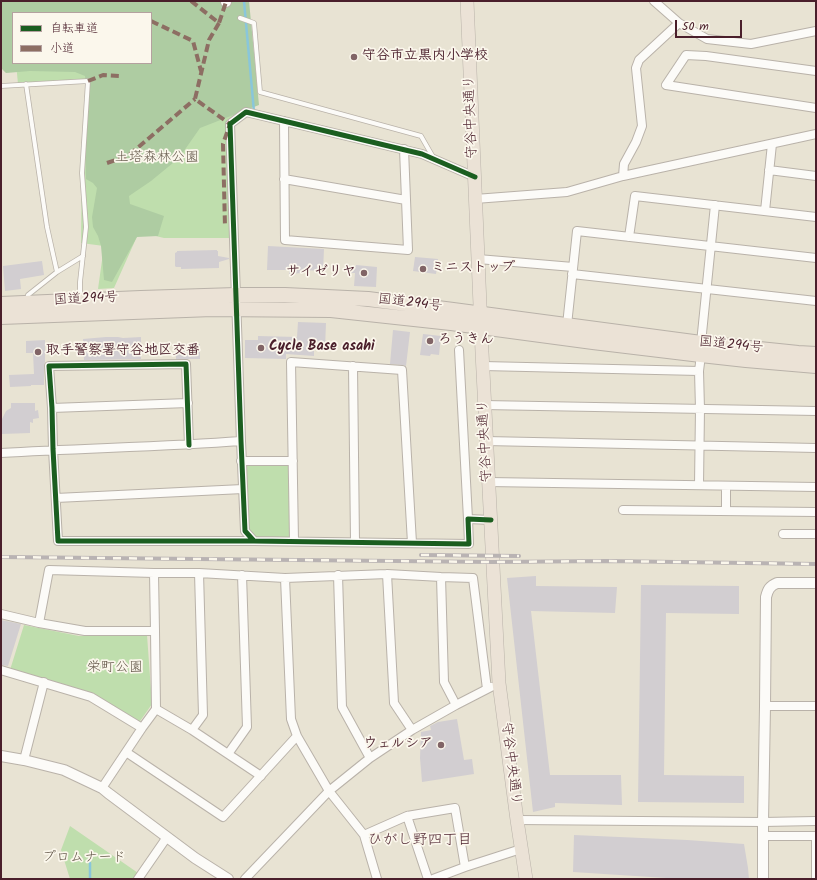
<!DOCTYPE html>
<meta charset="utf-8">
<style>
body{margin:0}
#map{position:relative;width:817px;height:880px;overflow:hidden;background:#e8e3d3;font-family:Kalam,"Klee One",sans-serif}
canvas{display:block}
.frame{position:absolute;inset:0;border:2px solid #4a1f2b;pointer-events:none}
.legend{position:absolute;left:12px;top:12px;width:140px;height:52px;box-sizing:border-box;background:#fbf7ec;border:1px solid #b4a19f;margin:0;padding:5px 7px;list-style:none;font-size:12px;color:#4a1f2b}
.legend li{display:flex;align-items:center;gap:8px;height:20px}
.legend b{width:20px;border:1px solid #b4a19f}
.scale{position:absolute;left:675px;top:20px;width:67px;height:18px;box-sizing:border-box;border:2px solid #4a1f2b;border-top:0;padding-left:5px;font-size:12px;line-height:14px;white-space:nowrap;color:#4a1f2b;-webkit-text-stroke:3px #fbf7ec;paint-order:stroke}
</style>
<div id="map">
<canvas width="817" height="880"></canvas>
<div class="frame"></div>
<ul class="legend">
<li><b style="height:5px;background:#1b5e20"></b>自転車道</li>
<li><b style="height:5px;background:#8d6e63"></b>小道</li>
</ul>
<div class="scale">50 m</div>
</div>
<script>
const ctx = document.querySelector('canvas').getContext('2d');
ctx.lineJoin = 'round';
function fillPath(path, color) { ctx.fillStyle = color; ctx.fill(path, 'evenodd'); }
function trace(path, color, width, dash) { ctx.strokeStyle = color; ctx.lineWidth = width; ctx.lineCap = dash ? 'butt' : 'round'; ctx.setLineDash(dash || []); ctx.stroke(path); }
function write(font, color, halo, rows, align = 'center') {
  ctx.font = font + ' Kalam,"Klee One",sans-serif'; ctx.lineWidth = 3.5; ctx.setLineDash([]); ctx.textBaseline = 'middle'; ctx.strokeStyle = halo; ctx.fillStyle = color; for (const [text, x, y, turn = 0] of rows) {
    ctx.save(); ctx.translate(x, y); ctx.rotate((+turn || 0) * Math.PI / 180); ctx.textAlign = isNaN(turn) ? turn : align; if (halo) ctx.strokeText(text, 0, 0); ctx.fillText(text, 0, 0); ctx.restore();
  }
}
fillPath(new Path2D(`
 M1,1H226L246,112L230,124L234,238H164L139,232L114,288L98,289L104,246L81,243L82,148L88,81L18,84L16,63H151V13H13Z
 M241,461H293L294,541H254L245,531Z
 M24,625L79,636H87L147,635L152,704L138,724L91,695L10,670Z
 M70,826L141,875L138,879H70L61,850Z`), '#bfdead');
fillPath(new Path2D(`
 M1,1H249L259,105L200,128L179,158L151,181L129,196L130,204L164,216L158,236L137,237L112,282L104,280L101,246L98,236L93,227L92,217L97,188L93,183L86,179L85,123L87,97L85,76L75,72L30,71L6,73L1,68ZM13,13H151V63H13Z`), '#aecca2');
trace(new Path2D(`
 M244,1L254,112
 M90,863V879`), '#89c6db', 2.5);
fillPath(new Path2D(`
 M268,246L324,249L323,271L302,270L301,273L289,274V270H267Z
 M217,250V251H218V256L229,258V259L219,262V268L181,269V267H176L175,266V253L177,252V251Z
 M415,257L438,259L436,274L413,271Z
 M42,261L44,275L20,279L21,289L5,291L3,266Z
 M356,265L377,267L376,287L354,286L355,273H349L350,266H356Z
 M298,322L326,323L325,349H314V356L286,354V359L245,358V340H258V336L297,337Z
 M393,330L410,332L406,366L402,365L390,364Z
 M423,334L441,336L439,355L431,354L430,356L420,355Z
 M106,337H118L123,338L141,337V359L84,360L83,339Z
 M45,340V362L44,366V385H31V386L10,387L9,375L34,374L33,353H26V341Z
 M176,344H200V359H176Z
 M11,403H35V411L38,410L39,418L33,419V423L30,422V433L2,434V419L6,411L11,408Z
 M536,576V586L617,587L615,613L531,611L550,775H621L622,805L555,803V807L533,812L507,578Z
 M641,585L739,586V614L666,613L664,775L744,776V803L638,802Z
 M1,620L21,624L8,666L1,665Z
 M457,719L464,760L472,759L474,774L422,782L420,758L421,732L431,730L430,726L438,722Z
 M574,835L687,840L744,844L748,868L749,879H682L573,872Z`), '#d2ced1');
const service = new Path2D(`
 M240,18L254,23L260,92L421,136L433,157
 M26,84L47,227L57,272
 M1,86L88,81L82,173L86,227L80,282V299
 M27,301L28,295L57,272L83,256`);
const minor = new Path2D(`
 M654,1L679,23L707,39L751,44L816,31
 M816,71L706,56L686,55L666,85L816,108
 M284,121L285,240L408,250L404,149
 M769,170L816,176
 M623,176L624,164L636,142L642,126L636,68L639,60L679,23
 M475,177L422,154L246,112L230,124L241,441L245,531L254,541L469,544L468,519L491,520
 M284,179L406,200
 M475,199L567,192L623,176L816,134
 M765,211L772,144
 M629,237L635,196L816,217
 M478,259L573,267
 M572,274L816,301
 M567,325L577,231L816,258
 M701,343L715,205
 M459,350L468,519
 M353,366L355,542
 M483,366L699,371
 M484,405L816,411
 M52,408L188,403
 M486,441L816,448
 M189,445L186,364L49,366L52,408L53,449L58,541H254
 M1,453C81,448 161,447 241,441
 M241,461H293
 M488,482L816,487
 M699,485L700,409L699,371L701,355
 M56,498L243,489
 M623,510L816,512
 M726,511V486
 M783,534H816
 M294,541L291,362L402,370L412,543
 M387,574L394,703L412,730
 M338,575L342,707L370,758
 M441,577L444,682L456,705
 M285,578L291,719L297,736L329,791L364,835L377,879
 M1,614L39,623L85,631H155L154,573H199L285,578L387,574L441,577L473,578L487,689
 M39,623L49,570L154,573
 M1,670L91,697L142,728L156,709L155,631
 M765,706H816
 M156,709L192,730L261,776
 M192,730L203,715L199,573
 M126,752L223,817L297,736
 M228,754L247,727L242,575
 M24,760L44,682
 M102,788L142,728
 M407,816L455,808L465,867
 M517,820L763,822L816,821
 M364,835L407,816L428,879
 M763,836H816
 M138,879L167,837
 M245,879L329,791L370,758L412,730L456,705L491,687
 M433,879L465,867L521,849
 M816,879V836`);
const tertiary = new Path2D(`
 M226,1V2
 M1,756L24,760L64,770L102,788L108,793L195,858L228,879
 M763,879V822L765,706L766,597C768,589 770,586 777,583H816`);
const primary = new Path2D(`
 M467,1L482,352L499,683L517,820L526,879`);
const trunk = new Path2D(`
 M1,304L141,298L236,295H285L368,299L453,310L701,343L798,353L816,354
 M1,317L212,309L331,310L451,323L593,342L701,355L746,360L816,366`);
trace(service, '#b9b2a9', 5.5);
trace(minor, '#b9b2a9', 10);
trace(tertiary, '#b9b2a9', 12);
trace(primary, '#b9b2a9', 14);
trace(trunk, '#b9b2a9', 16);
trace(service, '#fcfbf8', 4);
trace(minor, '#fcfbf8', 8);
trace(tertiary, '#fcfbf8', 10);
trace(primary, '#ebe2d6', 13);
trace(trunk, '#ebe2d6', 14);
const rail = new Path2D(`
 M421,555L519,556
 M1,557L493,562L607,561L816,564`);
trace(rail, '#b9b3b3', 4);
trace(rail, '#fbf7ec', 2.5, [8]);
trace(new Path2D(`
 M191,1L219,23L226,2
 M151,21L193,41L201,71
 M219,23L209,40L195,99L230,124L223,144L225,227
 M88,81L103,75L120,76
 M107,163L128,156L195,99`), '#8d6e63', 4, [8, 4]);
trace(new Path2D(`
 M475,177L422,154L246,112L230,124L241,441L245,531L254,541L469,544L468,519L491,520
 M189,445L186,364L49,366L52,408L53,449L58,541H254`), '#1b5e20', 5);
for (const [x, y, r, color] of [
 [354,57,4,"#816466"],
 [423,269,4,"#816466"],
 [364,273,4,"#816466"],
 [430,341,4,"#816466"],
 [261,348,4,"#816466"],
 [38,352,4,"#816466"],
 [441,745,4,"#816466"]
]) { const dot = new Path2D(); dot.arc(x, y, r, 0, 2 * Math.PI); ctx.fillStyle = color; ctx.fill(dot); trace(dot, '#fbf7ec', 1.5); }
write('bold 14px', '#4a1f2b', '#fbf7ec', [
 ["守谷市立黒内小学校",362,57],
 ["ミニストップ",431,269],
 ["サイゼリヤ",356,273,"right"],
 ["ろうきん",438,341],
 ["Cycle Base asahi",269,348],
 ["取手警察署守谷地区交番",46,352],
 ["ウェルシア",433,745,"right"]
], 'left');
write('14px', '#4a1f2b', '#fbf7ec', [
 ["守谷中央通り",472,117,-92],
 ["国道294号",86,300,-3],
 ["国道294号",410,304,7],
 ["国道294号",731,346,6],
 ["守谷中央通り",486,441,-93],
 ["守谷中央通り",510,764,83]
]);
write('14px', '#635749', '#fbf7ec', [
 ["土塔森林公園",157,159],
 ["栄町公園",115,669],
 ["プロムナード",84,859]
]);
write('15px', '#4a1f2b', '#fbf7ec', [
 ["ひがし野四丁目",420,841]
]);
</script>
